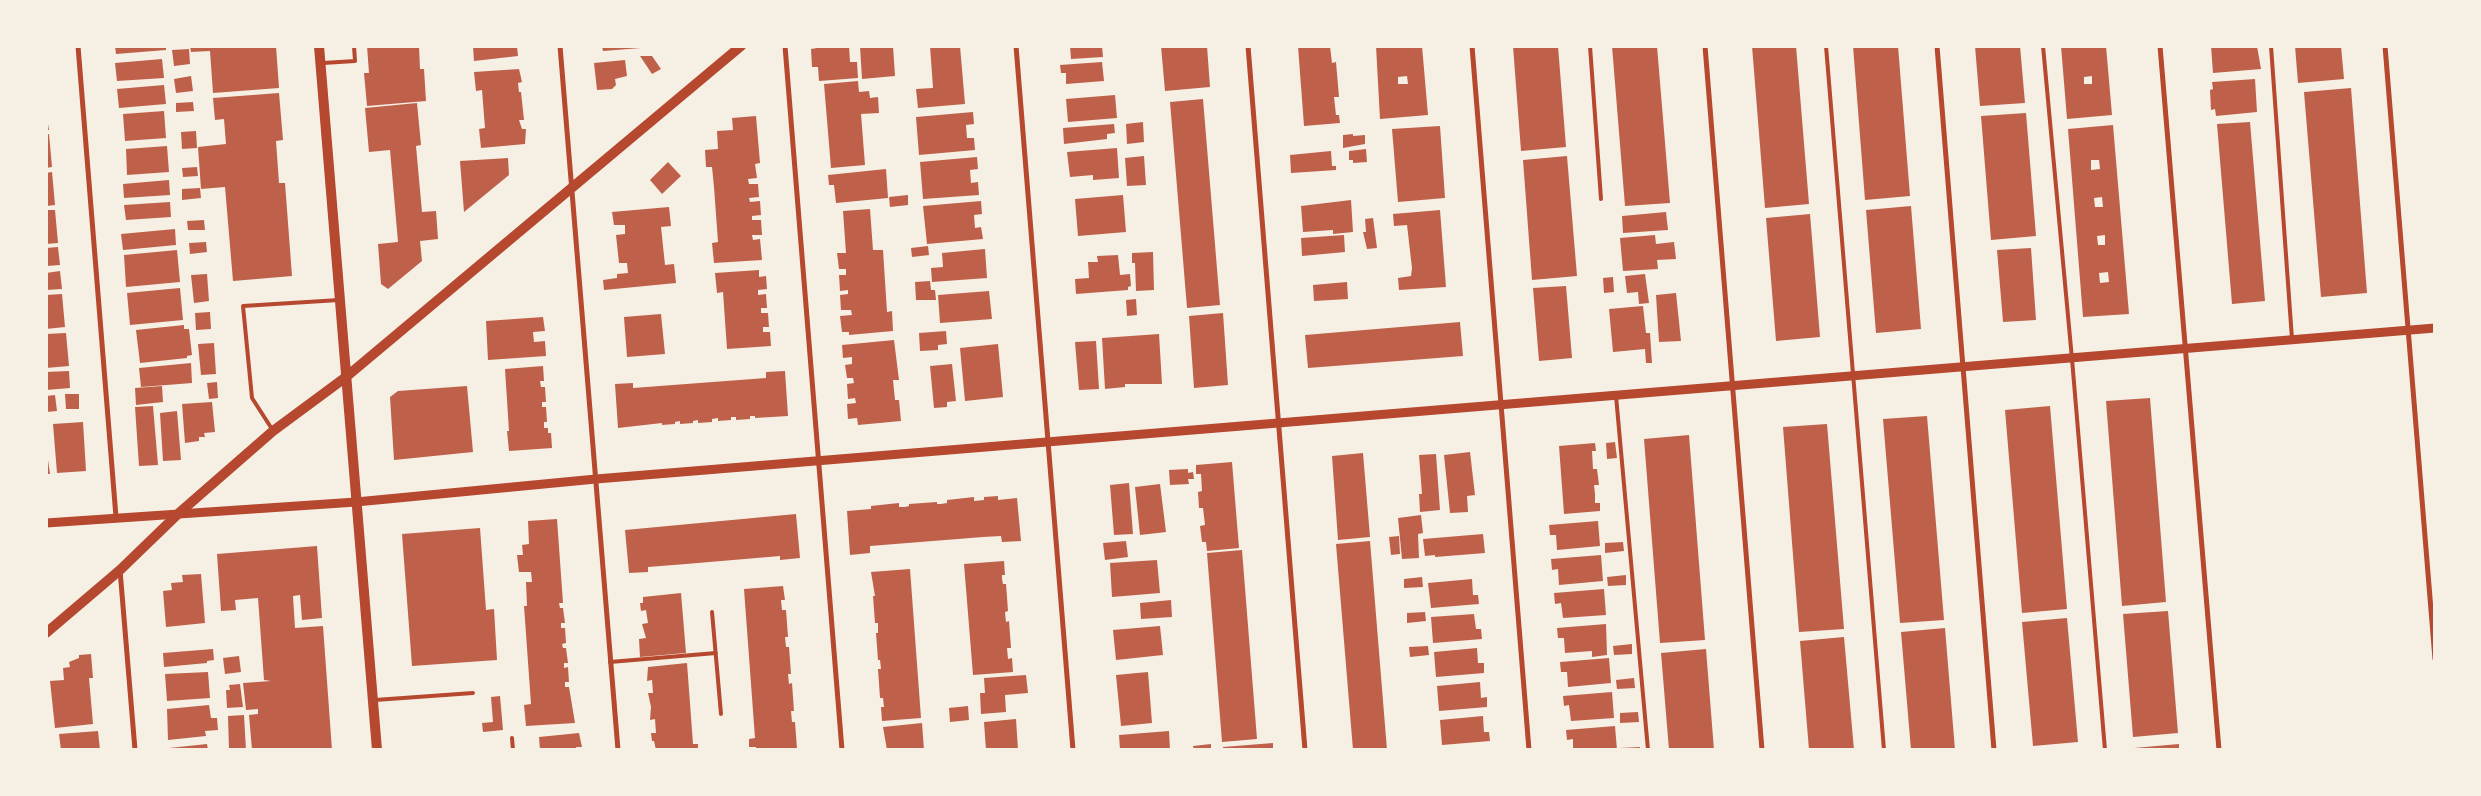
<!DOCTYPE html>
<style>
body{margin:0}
#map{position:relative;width:2481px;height:796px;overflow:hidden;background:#f6efe4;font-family:Montserrat,sans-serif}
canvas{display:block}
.frame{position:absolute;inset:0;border:48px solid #f6efe4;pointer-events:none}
</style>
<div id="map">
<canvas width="2481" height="796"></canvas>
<div class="frame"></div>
</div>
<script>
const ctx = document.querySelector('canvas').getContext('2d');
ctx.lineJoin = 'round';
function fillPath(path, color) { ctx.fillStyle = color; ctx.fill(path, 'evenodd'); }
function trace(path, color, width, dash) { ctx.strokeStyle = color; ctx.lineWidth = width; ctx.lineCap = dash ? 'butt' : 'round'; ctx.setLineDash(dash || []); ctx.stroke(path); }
fillPath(new Path2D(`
 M115,46H166V50L116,54Z
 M190,46H276L279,88L213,93L210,51L191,52Z
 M367,46H419L420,69H424L426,101L367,106L364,73H369Z
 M473,46H517L518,56L474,61Z
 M602,46H641V48L603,51Z
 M817,46H849L850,62H857L858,78L819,81L818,67H812L811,49L817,48Z
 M860,46H893L895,76L862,79Z
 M930,46H960L965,104L918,108L916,89L933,88Z
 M1070,46H1102L1103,57L1071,59Z
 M1161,46H1207L1210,87L1165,91Z
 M1298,46H1330L1332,63L1336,62L1339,97H1334L1336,115H1339L1340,123L1304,126Z
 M1376,46H1422L1428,115L1380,119ZM1407,76L1408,84H1398V77Z
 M1513,46H1558L1566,147L1521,151Z
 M1612,46H1657L1670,203L1625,206Z
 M1752,46H1796L1809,204L1765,208Z
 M1853,46H1898L1910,196L1865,200Z
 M1975,46H2020L2025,103L1980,106Z
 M2061,46H2106L2112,115L2067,119ZM2092,76V84H2084V77Z
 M2211,46H2257L2261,69L2213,73Z
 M2295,46H2315V48L2341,46L2344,79L2298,83Z
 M189,49L190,64L174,66L172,50Z
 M640,56H652L661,69L652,74Z
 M162,59L164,78L117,81L115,63Z
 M625,60L627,76L615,79L616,85L612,89L597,90L594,63Z
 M1102,62L1104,81L1066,84V73H1061L1060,65Z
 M519,69L522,82L518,83L519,92H521L524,120H519L522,129H526L525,144L481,148L479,129L485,128L482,90L476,91L474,72Z
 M191,76L193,91L176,93L174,79Z
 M2255,79L2257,112L2216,116L2215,109L2211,110L2210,90L2213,89L2212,82Z
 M858,81L859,92L869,91L870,98L878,97L879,113L861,114L865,165L831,168L824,84Z
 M164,85L166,104L119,108L117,89Z
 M2351,88L2367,293L2321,297L2304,92Z
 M279,93L283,140L276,141L279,183H285L292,276L233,281L225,187L201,189L198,147L226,144L224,119L215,120L213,98Z
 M1115,95L1117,118L1068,122L1066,99Z
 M1203,99L1220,305L1187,308L1170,102Z
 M193,102L194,111L176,112V103Z
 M417,103L421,145L416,146L422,212L436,211L438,239L420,241L422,261L388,289L381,284L378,244L398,242L390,150L369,152L365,108Z
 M164,111L166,138L125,141L123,114Z
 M46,112L49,130H46Z
 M973,112L974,124L966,125L967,138H974L975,150L919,155L916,117Z
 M2026,113L2036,236L1991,240L1981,116Z
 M756,116L760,163L755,164L757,178L748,179L749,184H758L759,197L749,198L750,202L760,201L761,215L752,216V220H761L762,235H752L753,240L760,239L762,260L714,263L712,243L718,242L714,187L712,167H706L705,150L718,149L717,131L733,130L732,118Z
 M1143,122L1144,142L1127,144L1126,124Z
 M2250,122L2265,301L2232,304L2217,124Z
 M1114,124L1115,133L1107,134V139L1064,144L1063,128Z
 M2113,125L2129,314L2083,317L2068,129ZM2091,160H2099L2100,169L2091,170ZM2102,197L2103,207H2095L2094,198ZM2105,235V245H2098L2097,236ZM2108,272L2109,282L2100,283L2099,273Z
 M1440,126L1445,198L1398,202L1392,129Z
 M196,131L197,148L182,149L181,132Z
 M49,134L52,167L46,168V135Z
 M1353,134V136L1365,135V144L1343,148V135Z
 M167,146L169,172L127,175L126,149Z
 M1117,148L1119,178L1093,180V175L1070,177L1067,152Z
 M1366,149L1367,162L1353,163V160H1349V151Z
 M1331,151L1332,166H1336V170L1291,173L1290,155Z
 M1144,156L1146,185L1127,186L1125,158Z
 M1567,156L1577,276L1532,280L1523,160Z
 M977,157L978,169L970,170L971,183L978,182L979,195L923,199L920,162Z
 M508,158L509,175L464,212L460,161Z
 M668,162L681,176L662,194L650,180Z
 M197,167L198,176L183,177L182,168Z
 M886,169L888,198L836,203L834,185H829L828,175Z
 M52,172L55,205L46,206V173Z
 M169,180L170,195L124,198L123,184Z
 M200,188L201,198L182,200V189Z
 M908,195V205L890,207L889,197Z
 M1123,195L1126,232L1078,236L1075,199Z
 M1351,200L1353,232L1333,234V230L1303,232L1301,206Z
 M981,201L982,214L974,215L975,228L981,227L983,239L927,244L923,206Z
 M170,202L171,217L126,220L124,205Z
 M1911,206L1921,329L1876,333L1866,210Z
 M669,207L671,226L661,227L665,265L674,264L676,283L604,290L603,280L617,278V274L628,273L627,263H619L616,235L625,234V225H614L612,212Z
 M870,209L873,250H883L887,312L892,311L893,331L849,335V332H842L840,316L852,315L851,310H841L840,295L848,294V290L840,291L839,275H846V269H839L837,253H846L843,211Z
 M46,210H55L58,243L46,244Z
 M1440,210L1446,287L1399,290L1398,278L1411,276L1412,268L1407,225L1394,226L1393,214Z
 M1666,212L1668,230L1623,233L1622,216Z
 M1810,214L1820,337L1776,341L1766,218Z
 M1373,218L1377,248L1367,249L1363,232H1366L1365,219Z
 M204,220L205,230H188L187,221Z
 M175,229L176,245L123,250L121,234Z
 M1344,235L1345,252L1302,256L1301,238Z
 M1655,235L1656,244L1674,242L1676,259L1657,260L1658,269L1623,271L1620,238Z
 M206,242L207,252L190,254L189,243Z
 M928,246L929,255L912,257L911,248Z
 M58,247L60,265L46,266V248Z
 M2031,248L2036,320L2003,322L1997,250Z
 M985,249L987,278L932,282L931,268L943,267L942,253Z
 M177,250L180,282L126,287L124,255Z
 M1153,252L1154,290L1136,291L1135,263H1132V253Z
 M1118,255L1120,275L1130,274L1131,286L1128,287V290L1076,294L1075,279L1089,278L1088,262H1098L1097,256Z
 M759,270V277L766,276L767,289L758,290V295L766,294L767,308H761V313H768L769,327H763V332H770L771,346L727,349L723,292L717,293L715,273Z
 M60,271L62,289L46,290V273Z
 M207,274L209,301L194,303L191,275Z
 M1645,274L1649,303L1639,304L1638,292L1627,293L1625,276Z
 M1613,277L1614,292L1604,293L1603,278Z
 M930,281L931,290H935L936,300H916L915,282Z
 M1347,282L1348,299L1314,301L1313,285Z
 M1566,286L1572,358L1539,361L1533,288Z
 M180,288L183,320L130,325L127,293Z
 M989,291L992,319L940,323L938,295Z
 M1676,293L1681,341L1659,342L1656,295Z
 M62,294L65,327L46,329V295Z
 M1136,299L1137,315L1127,316L1126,300Z
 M1643,306L1646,333H1650L1652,363H1646L1645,349L1613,352L1609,309Z
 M210,312L211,329L196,330L195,313Z
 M1223,313L1228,385L1194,388L1189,316Z
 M661,314L665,354L627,357L624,317Z
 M543,317L545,331L533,332L534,342L545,341L546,356L488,360L486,321Z
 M1460,322L1463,356L1308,368L1305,335Z
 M184,325V329H189L192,355L187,356V358L140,363L136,330Z
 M946,331L947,344L938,345V350L920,351L919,333Z
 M66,333L69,366L46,368V334Z
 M1159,334L1162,384H1125V387L1105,389L1102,338Z
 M894,340L899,380H893L895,400H899L901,421L858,425L857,418L848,419L847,404L856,403L855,398L848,399L847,384L854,383L853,378H847L845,365L852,364V357L843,358L842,345Z
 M1096,341L1099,389L1079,390L1075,342Z
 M214,343L216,374L201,375L198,344Z
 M998,344L1003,397L965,401L960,348Z
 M191,363L192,383L141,387L139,368Z
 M952,364L956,401L947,402V407L934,408L930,366Z
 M543,366L544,381H540L541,387H545L546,402H542V407H546L547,422H544V428H548V433H551L552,448L509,451L507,431H509L505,369Z
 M69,371L70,388L46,390V372Z
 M785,371L788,416L755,418V416H750V419L736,420V417H731V420L718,421V418L712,419V422L698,423V420L693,421V423L680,424V421L675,422V424L662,425V423L618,428L615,384L633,383V388L766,378V372Z
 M217,382L218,398L209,399L207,383Z
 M162,386L163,402L136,405L135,388Z
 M467,386L473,452L394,460L390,397L398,391Z
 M65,394H79V409H66Z
 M55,395L57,411L46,412V396Z
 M2150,398L2166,602L2122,606L2106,401Z
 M212,402L215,432L204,433L205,437H199V441L185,443L182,404Z
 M153,406L158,465L139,466L135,407Z
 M2050,406L2067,609L2022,613L2005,410Z
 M177,411L181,460L163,461L160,413Z
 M1927,416L1944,620L1900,623L1883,419Z
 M83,422L86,471L57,473L53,424Z
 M1827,424L1844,629L1799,632L1783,427Z
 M1689,435L1705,640L1660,643L1644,439Z
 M1615,442L1617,458L1607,459L1606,443Z
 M1595,443L1596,451H1592L1593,469H1597L1599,485H1594L1595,494V503H1600V511L1564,514L1559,446Z
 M46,446L50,474H46Z
 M1470,452L1475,495L1467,496L1468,512L1450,513L1444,455Z
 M1363,453L1370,537L1338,540L1332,456Z
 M1436,454L1440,510L1420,512L1419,494H1422L1419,455Z
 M1232,462L1239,548L1207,551L1206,542H1202L1200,526L1205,525L1203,508H1199L1198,492L1202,491L1201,474H1196V465Z
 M1188,469V473L1193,472L1194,479H1188L1189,484L1170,485L1169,470Z
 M1129,483L1133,534L1114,535L1110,485Z
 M1160,484L1166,532L1140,535L1135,487Z
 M998,496V500L1017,498L1021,541L1002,542L1001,536L983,537L870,546V553L850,555L847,511L871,509V506L899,503V507H905L909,506V504L937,502V504H941L947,503V500L974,497V501L984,500V497Z
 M796,514L800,558L780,560V556L686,564L648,567V572L629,573L625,530Z
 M1421,515L1423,533L1418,534L1419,558L1402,559L1398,518Z
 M557,519L563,603H559L560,608H563L565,623H561V628H565L566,643L562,644L563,648H566L568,663H564V668L568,667L569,682H565V687H569L575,723L526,726L524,705L531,704L524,606H527L526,582H532L531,572H519L517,555H523L522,545L529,544L528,521Z
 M1598,521L1600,546L1557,550L1556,535H1550L1549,525Z
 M480,528L486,610L494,609L497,660L412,666L402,534Z
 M1483,534L1485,553L1435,557V555L1425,556L1423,539Z
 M1399,536L1400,554L1391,555L1389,537Z
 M1126,541L1128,557L1105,560L1103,543Z
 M1370,541L1387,750H1353L1336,544Z
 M1623,542L1624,551L1605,553V543Z
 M317,546L322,618L302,620L300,595L293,596L295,628L323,626L332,750H252L249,715L258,714V709L246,710L243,683L271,681L264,680L258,598L235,600L236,610L221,611L217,554Z
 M1242,550L1257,739L1222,742L1207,553Z
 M1601,555L1603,581L1559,585L1558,569L1552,570L1551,559Z
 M1157,560L1160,593L1112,597L1110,563Z
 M1004,561L1005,575H1002V579L1003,584H1006L1008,611L1005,612L1006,622L1009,621L1011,648H1007L1008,659L1012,658L1013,672L973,675L964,564Z
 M910,569L921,718L882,721L881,707H884L883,698H880L878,669H881L880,660H878L876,633H878V623H875L873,596H875L871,572Z
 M201,574L205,623L166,627L163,591L172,590L171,583L183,582L182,575Z
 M1626,575V585L1608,586L1607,577Z
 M1422,577L1423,587L1404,588V579Z
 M1472,579L1473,595H1478L1479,604L1431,608L1428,583Z
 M783,586L785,600H781L782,610H786L788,637H785L786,647H789L791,674H788L789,684L792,683L794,711H791L792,722H795L797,749L756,750V747H749V739L755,738L744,589Z
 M1604,589L1606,615L1563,618L1561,603L1555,604L1554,593Z
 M681,593L686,653L640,657L639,639L646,638L642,624L648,623L646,610L641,611L640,603H643V597Z
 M1171,600L1172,617L1141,619L1140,603Z
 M2168,611L2178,733L2133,737L2123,614Z
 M1425,612L1426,621L1407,623V613Z
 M1474,614L1476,629H1481L1482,639L1433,643L1431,617Z
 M2067,618L2078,742L2033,746L2022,622Z
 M1606,624L1607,655L1592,657V651L1565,653L1564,638H1558L1557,628Z
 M1160,626L1163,655L1116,660L1113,630Z
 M1945,628L1955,750H1911L1901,632Z
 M1844,637L1854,750H1809L1800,641Z
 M1632,644V654L1614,655L1613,646Z
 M1428,646L1429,655L1410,657L1409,647Z
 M1477,648L1478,663H1484V673L1436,677L1434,652Z
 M213,649L214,660L207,661V663L164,667L163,653Z
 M1706,649L1714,750H1669L1661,653Z
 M91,654L93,678H89L93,724L55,728L50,681L64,680L63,668L70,667L69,662L79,658V655Z
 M239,656L241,672L225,674L223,658Z
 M1609,658L1611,683L1568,687L1567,672H1561L1560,662Z
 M687,663L693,744H698V750H656L654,741H652L651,733H656L655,719L650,720L651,707L648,693H653L652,680L647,681L648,667Z
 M208,672L210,698L167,701L165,674Z
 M1148,672L1152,723L1121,726L1116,675Z
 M1026,675L1028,693L1005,695L1006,712L981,714L980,693H985L984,678Z
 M1634,678L1635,688L1617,689L1616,680Z
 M1480,682L1481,698L1487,697V707L1439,711L1437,686Z
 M240,684L243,707L227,708L226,690H230L229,685Z
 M1612,692L1614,718L1571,721L1569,705L1564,706L1563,696Z
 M500,696L503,730L483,732L482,723L493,722L491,697Z
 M209,705L211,718H217L218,730L205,731L206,736L168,740L167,709Z
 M968,706L969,720L950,722L949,708Z
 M1638,712L1639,722L1620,723V713Z
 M244,715L246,750H229L228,716Z
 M1483,716L1484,732H1489L1490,741L1442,745L1440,720Z
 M1016,719L1018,750H986L984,722Z
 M922,723L924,750H887L883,727Z
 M1615,726L1617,750H1573V739L1567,740L1566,730Z
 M98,731L100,750H61L59,734Z
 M1169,731L1170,750H1120L1119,735Z
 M579,733L582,747H576L577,750H540L539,737Z
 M1273,743V750H1223V747Z
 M207,744L208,750H170L169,748Z
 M1211,744V750H1194L1193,746Z
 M2179,744V750H2134V748Z
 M1640,747V750H1619V748Z`), '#bf614a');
trace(new Path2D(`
 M1590,46L1601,199
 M1826,46L1884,750
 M2043,46L2072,359L2105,750
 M2271,46L2292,339
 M323,63L355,61L354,46
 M1616,396L1648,750
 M272,429L252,398L243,306L339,300
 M712,612L721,714
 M610,662L716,653
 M375,700L473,693
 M512,738L513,750`), '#b5482f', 4);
trace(new Path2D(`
 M78,46L116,517
 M560,46L618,750
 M785,46L842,750
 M1016,46L1073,750
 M1248,46L1305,750
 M1472,46L1529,750
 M1705,46L1762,750
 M1937,46L1994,750
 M2160,46L2219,750
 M2385,46L2435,659
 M120,570L135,750`), '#b5482f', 5);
trace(new Path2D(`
 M46,523L356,502L596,479L2435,328`), '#b5482f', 9);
trace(new Path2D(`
 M319,46L377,750
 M46,633L120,570L179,513L273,431L346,377L741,46`), '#b5482f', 10);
</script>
